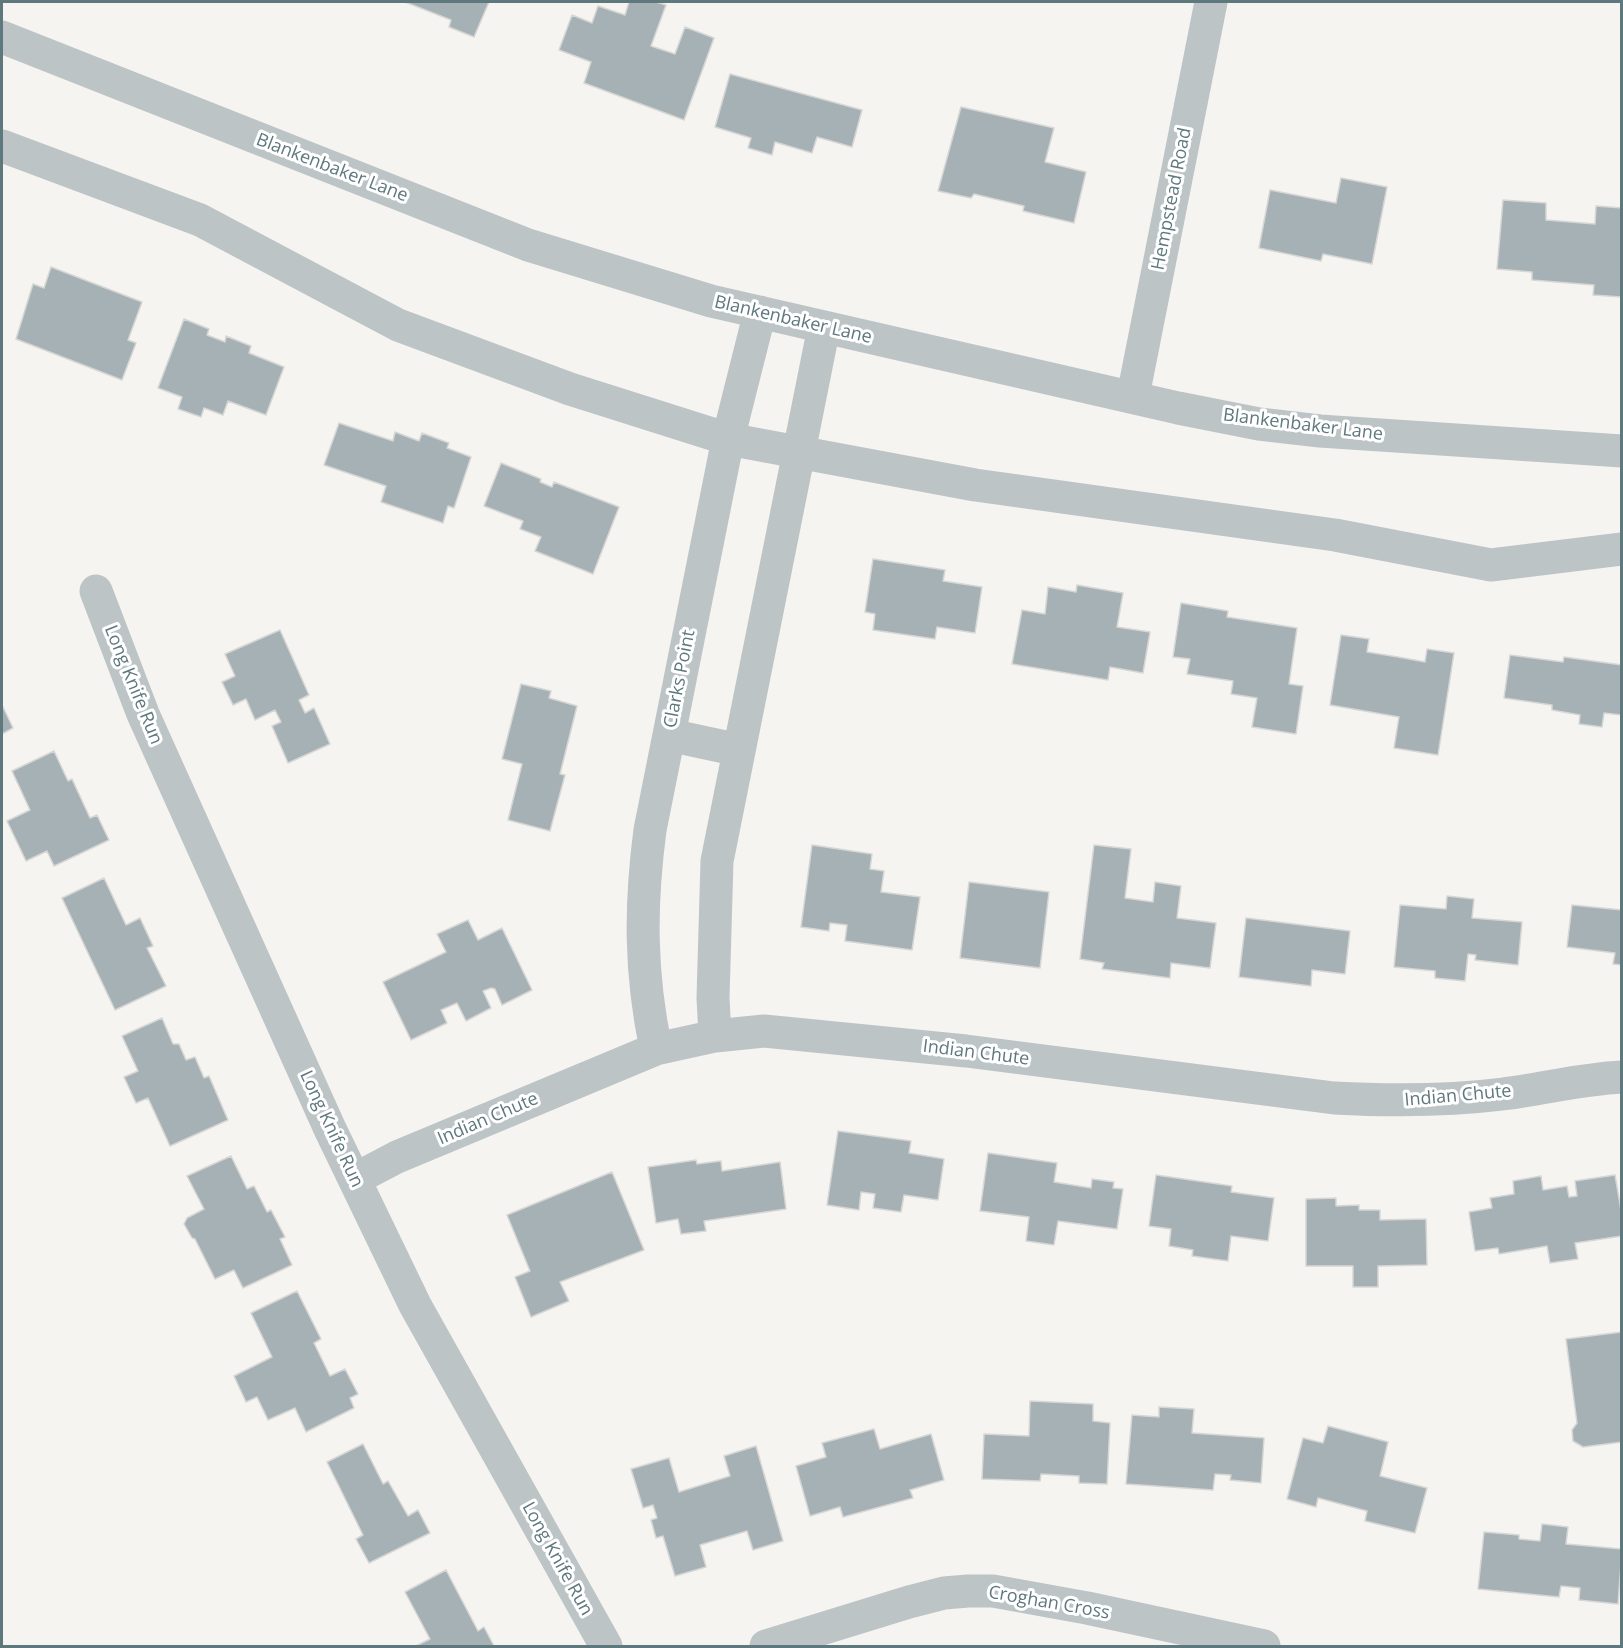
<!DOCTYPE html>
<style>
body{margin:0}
#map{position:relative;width:1623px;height:1648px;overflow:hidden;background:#f5f4f1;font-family:"Open Sans",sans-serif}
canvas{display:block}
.frame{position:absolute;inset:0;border:3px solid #5f787e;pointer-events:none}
</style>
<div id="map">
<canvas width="1623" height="1648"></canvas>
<div class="frame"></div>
</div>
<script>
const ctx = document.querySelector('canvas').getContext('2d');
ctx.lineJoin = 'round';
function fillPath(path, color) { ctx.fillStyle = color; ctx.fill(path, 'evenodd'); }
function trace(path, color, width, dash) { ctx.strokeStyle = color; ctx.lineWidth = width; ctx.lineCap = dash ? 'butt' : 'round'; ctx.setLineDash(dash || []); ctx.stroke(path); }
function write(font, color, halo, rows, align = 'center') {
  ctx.font = font + ' "Open Sans",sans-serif'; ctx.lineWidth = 6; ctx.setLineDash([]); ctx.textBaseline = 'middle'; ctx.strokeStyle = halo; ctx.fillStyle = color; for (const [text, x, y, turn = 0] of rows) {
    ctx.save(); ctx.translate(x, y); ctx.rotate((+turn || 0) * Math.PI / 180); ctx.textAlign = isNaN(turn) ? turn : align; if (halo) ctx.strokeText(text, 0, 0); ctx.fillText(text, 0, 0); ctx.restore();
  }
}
const building = new Path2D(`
 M405,2H489L474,37L449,27L451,20Z
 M629,2H656L666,5L651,46L675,54L685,27L714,38L684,120L584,83L591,62L559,50L572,15L592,23L598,6L625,15Z
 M730,74L862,110L852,147L817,137L812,153L775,142L772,155L748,148L751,138L715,127Z
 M961,107L1054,128L1045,162L1086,172L1074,223L1023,211L1024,206L974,194L971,198L938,191Z
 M1341,178L1387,187L1372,264L1323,254L1321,261L1259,248L1270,190L1336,203Z
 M1503,200L1546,203V220L1595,224L1596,206L1622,208V297L1593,295L1594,285L1532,280V272L1497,269Z
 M51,267L142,302L128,340L136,343L122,380L16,339L33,284L44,288Z
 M184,319L209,329L207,335L225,342L226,336L251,346L249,353L284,367L266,415L228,401L223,415L204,408L201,417L178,409L182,397L158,388Z
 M339,423L393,441L395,432L419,441L422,433L449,443L447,448L471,457L454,508L448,506L443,523L381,502L386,486L324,465Z
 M501,463L541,479L540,482L552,487L554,482L619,507L593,574L535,551L541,537L520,529L523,521L484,506Z
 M873,559L945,570L943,581L982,587L975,633L937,627L935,639L873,630L875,614L865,612Z
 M1077,585L1123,593L1117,627L1150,632L1143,673L1110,667L1108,680L1012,664L1022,610L1045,614L1048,587L1076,592Z
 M1181,603L1228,611L1227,617L1297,628L1289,684L1303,686L1296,734L1252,727L1257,698L1231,694L1233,681L1187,674L1190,659L1173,657Z
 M280,630L309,695L299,700L305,713L314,708L330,744L288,763L272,726L281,722L275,710L255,720L246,699L233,705L222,682L235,676L225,654Z
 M1341,635L1369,639L1367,652L1398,657L1425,662L1427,649L1454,653L1438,755L1394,748L1399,717L1330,705Z
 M1510,655L1563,662L1564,657L1622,665V715L1604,713L1602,727L1579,724L1580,715L1552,710V705L1504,698Z
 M521,684L551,691L549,698L577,706L560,774L565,775L550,831L508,820L522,764L502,759Z
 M2,705L13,728L2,734Z
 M54,751L68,781L72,779L90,818L97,815L109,840L54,866L47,851L26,861L7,821L30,810L12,771Z
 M812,845L872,854L870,869L884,871L881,892L920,897L912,950L845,941L847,925L830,923L829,931L801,927Z
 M1094,845L1131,849L1125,898L1153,902L1155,882L1181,886L1177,918L1216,923L1210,968L1171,963L1170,978L1102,969L1104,963L1080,959Z
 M104,878L126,925L140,918L153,946L147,948L166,986L115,1010L62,898Z
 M969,882L1049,892L1040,968L960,958Z
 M1447,896L1474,899L1472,918L1522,922L1518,965L1475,960L1476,955L1468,954L1465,981L1435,978V971L1394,967L1400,905L1446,909Z
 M1572,905L1622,910V965L1613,964L1615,953L1567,947Z
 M1246,918L1350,931L1345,974L1312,970L1311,986L1239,977Z
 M468,920L478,940L502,928L532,990L502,1005L495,989L491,988L483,991L491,1008L466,1021L457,1003L441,1010L447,1023L411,1040L383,982L446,952L437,934Z
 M162,1018L173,1044H179L186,1060L195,1057L204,1078L209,1076L228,1120L170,1146L148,1098L136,1103L124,1077L138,1071L122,1036Z
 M838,1131L911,1141L909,1153L944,1159L938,1200L904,1195L901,1212L873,1208L875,1194L861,1192L859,1210L827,1205Z
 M988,1153L1057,1163L1054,1182L1091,1188L1092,1179L1114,1182L1113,1188L1123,1189L1117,1229L1058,1221L1054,1245L1026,1241L1029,1217L980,1211Z
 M231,1156L247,1189L254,1186L267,1212L271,1210L285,1237L280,1239L292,1265L243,1288L234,1270L215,1279L195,1239L192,1238L184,1224L187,1218L204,1209L187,1176Z
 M696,1160L697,1164L721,1161L722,1171L780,1162L786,1209L704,1221L706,1231L681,1234L678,1219L656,1223L648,1167Z
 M612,1172L644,1250L560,1282L569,1301L531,1317L515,1277L530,1271L507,1215Z
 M1156,1175L1232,1186L1231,1192L1274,1198L1268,1241L1231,1236L1228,1261L1192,1256L1193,1250L1169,1246L1171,1229L1149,1226Z
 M1615,1175L1622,1216V1236L1575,1243L1578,1259L1550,1263L1547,1246L1499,1254L1498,1248L1475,1251L1469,1212L1492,1208L1490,1198L1514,1194L1513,1181L1541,1176L1543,1190L1567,1186L1569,1197L1577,1196L1575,1181Z
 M1336,1198V1206L1359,1205V1210H1380V1220L1426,1219L1427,1265L1378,1266V1287H1353V1266H1306V1199Z
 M297,1291L321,1339L314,1343L330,1376L345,1369L358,1394L350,1398L354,1408L306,1432L295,1408L268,1420L257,1397L246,1402L234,1376L272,1357L251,1313Z
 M1622,1332V1442L1583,1447L1573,1441L1572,1430L1577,1423L1566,1339Z
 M1030,1401L1093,1404V1421L1110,1423L1107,1484L1079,1483V1476L1041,1474L1040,1481L982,1479L984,1434L1029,1436Z
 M1159,1407L1194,1409L1192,1433L1264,1438L1261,1483L1230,1480L1231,1475L1215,1474L1213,1490L1126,1484L1132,1415L1159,1417Z
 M1328,1426L1388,1442L1380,1476L1427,1488L1415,1533L1365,1521L1367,1511L1318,1498L1316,1507L1287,1499L1303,1438L1323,1443Z
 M874,1429L880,1449L931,1434L944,1480L910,1490L913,1498L843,1517L840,1507L810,1516L796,1466L826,1457L822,1443Z
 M363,1444L383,1484L388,1481L408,1516L418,1510L430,1533L369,1563L356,1539L363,1535L327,1462Z
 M756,1446L783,1541L753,1550L747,1531L700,1545L706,1567L675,1576L663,1536L656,1538L651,1520L657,1518L653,1505L643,1508L631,1469L669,1458L679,1492L730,1476L724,1456Z
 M1542,1524L1568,1527L1566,1544L1622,1549L1618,1604L1579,1600L1580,1588L1561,1586L1559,1597L1478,1589L1484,1532L1519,1535V1539L1540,1541Z
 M446,1570L478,1631L484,1627L494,1646H416L430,1639L405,1592Z`);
fillPath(building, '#a5b1b4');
trace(building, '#d6d6d4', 1.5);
trace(new Path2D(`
 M2,37L528,245L711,301L1178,408L1259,424L1320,431L1622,451
 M2,146L200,220L398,325L570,389L728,439L975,485L1335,535L1491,565L1622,549
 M1133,396L1211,2
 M96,591L143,714L330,1129L415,1305L606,1646
 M669,735L739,750
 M715,1036L713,998L717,861L824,327
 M656,1049C640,973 640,906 650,830L728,439L760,312
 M355,1179L397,1157L656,1049L715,1036L764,1031L966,1051L1334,1098C1391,1101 1447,1101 1503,1094C1543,1089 1581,1079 1622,1077
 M766,1646L909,1602L944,1593L968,1591H993L1087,1608L1264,1646`), '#bdc4c6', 33);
write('18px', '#5f787e', '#fff', [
 ["Blankenbaker Lane",332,168,21],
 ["Hempstead Road",1172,199,-79],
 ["Blankenbaker Lane",793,320,13],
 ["Blankenbaker Lane",1303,425,7],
 ["Clarks Point",680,679,-79],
 ["Long Knife Run",133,685,68],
 ["Indian Chute",976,1053,7],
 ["Indian Chute",1458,1096,-5],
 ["Indian Chute",488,1119,-23],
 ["Long Knife Run",331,1129,65],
 ["Long Knife Run",557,1559,61],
 ["Croghan Cross",1049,1603,10]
]);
</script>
